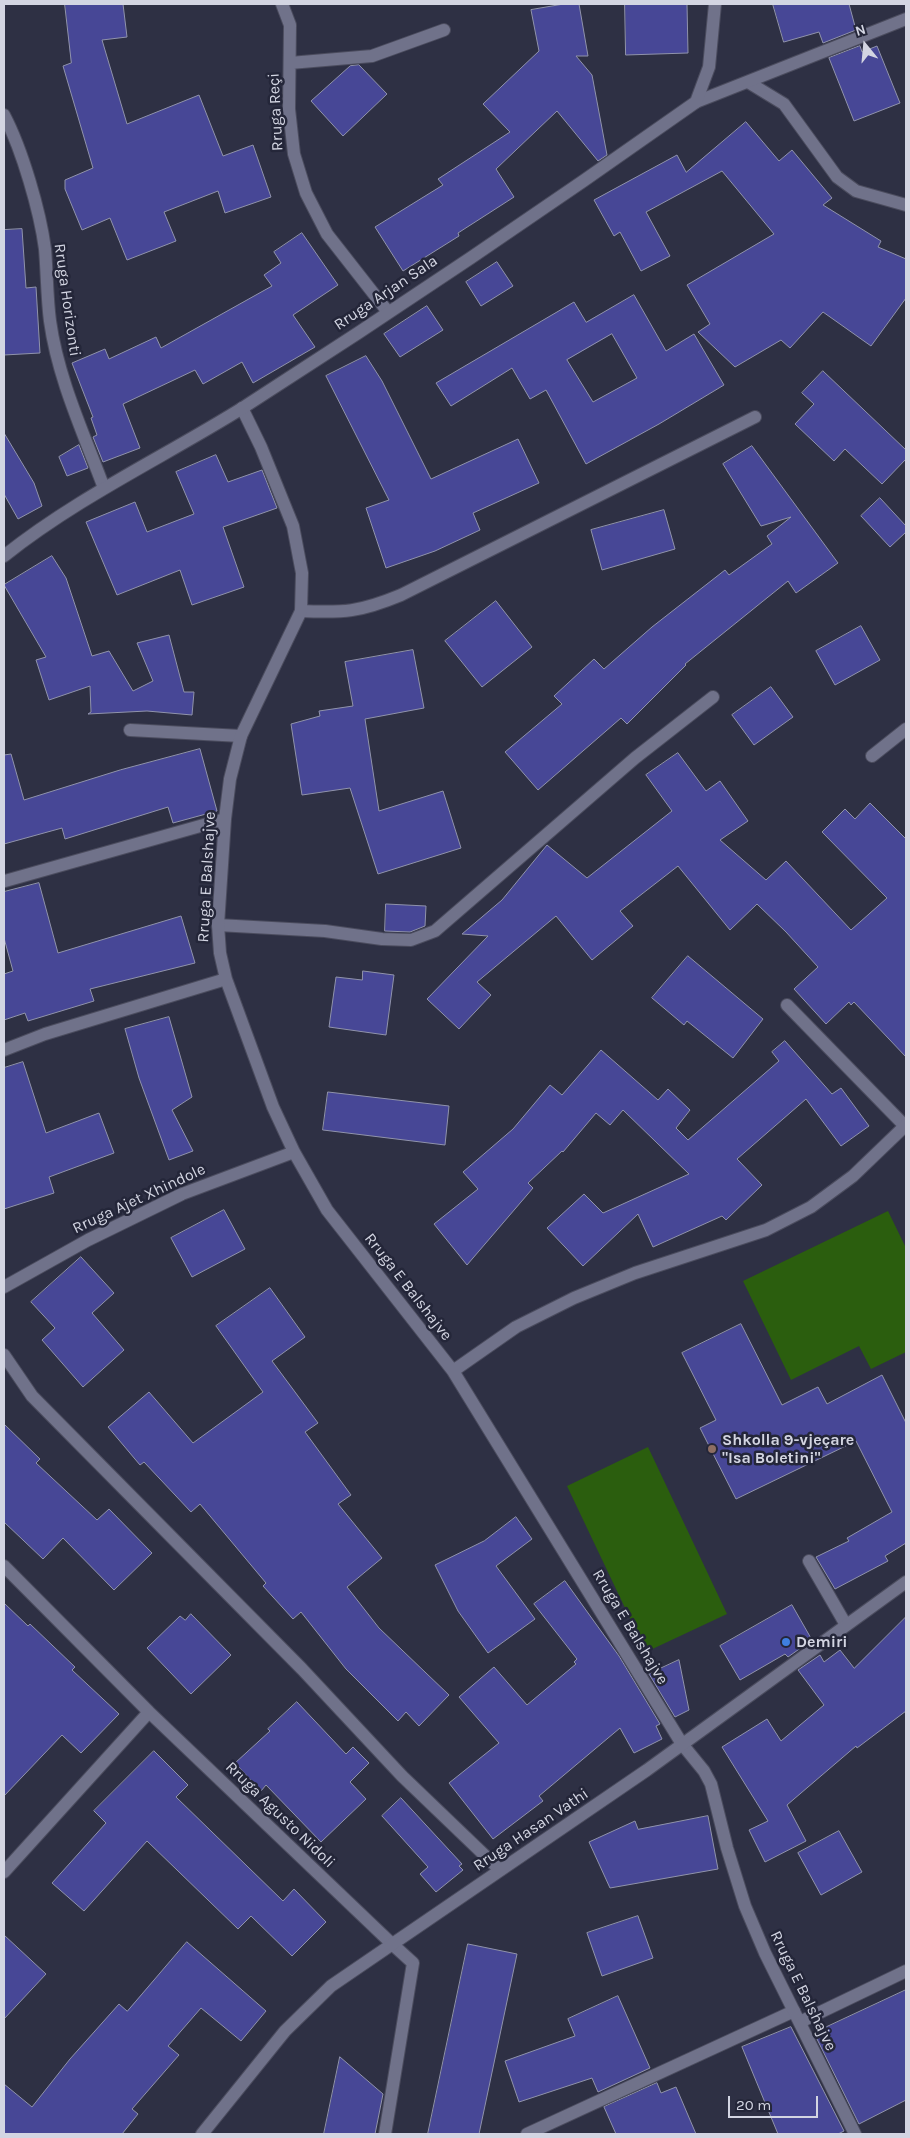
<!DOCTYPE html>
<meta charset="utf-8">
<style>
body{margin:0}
#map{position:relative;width:910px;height:2138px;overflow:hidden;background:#2e3044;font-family:Karla,sans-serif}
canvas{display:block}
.frame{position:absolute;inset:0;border:5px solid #d3d5e2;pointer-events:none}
.north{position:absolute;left:840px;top:20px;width:50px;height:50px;-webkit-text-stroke:4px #242639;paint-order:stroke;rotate:343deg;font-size:14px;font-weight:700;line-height:20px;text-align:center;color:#d3d5e2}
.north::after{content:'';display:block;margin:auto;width:18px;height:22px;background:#d3d5e2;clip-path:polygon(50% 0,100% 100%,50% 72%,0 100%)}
.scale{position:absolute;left:728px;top:2096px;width:90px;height:22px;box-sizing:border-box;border:2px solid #d3d5e2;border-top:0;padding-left:6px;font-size:15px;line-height:18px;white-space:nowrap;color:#d3d5e2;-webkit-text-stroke:4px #242639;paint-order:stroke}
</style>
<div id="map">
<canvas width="910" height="2138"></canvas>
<div class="frame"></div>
<div class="north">N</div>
<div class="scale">20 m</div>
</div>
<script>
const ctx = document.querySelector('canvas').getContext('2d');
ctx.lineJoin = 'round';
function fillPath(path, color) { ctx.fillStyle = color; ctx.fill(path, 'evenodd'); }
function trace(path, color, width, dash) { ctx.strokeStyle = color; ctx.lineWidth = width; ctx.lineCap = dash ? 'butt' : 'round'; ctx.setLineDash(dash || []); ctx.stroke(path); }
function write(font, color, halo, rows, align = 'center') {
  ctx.font = font + ' Karla,sans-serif'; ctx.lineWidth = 5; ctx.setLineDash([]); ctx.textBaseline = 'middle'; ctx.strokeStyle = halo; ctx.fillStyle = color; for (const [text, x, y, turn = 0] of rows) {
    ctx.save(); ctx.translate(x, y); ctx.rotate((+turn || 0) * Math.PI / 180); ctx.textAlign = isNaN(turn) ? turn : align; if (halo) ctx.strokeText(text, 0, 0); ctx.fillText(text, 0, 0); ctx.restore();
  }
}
fillPath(new Path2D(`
 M888,1211L906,1248V1352L871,1369L859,1346L791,1380L743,1281Z
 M648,1447L727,1614L646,1652L567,1486Z`), '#2b5e0e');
const building = new Path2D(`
 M65,4H123L127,37L102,40L127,124L199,95L223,156L253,145L271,197L225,213L218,191L164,212L176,241L127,260L110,218L82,230L65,189V180L93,168L63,66L71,63Z
 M564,4H579L588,56H576L592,75L607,155L598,161L557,111L496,169L514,197L458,233L459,236L403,271L375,227L443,185L438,179L510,132L483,104L539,51L531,10Z
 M625,4H687L688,53L626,55Z
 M773,4H849L856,30L823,43L819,32L784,42Z
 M860,46L862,52L877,46L900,103L854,121L829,58Z
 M359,65L387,94L343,136L311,101L350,66Z
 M746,122L779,161L792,150L832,198L823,205L881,241L878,247L906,259V298L871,346L823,312L790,348L781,340L735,367L698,332L710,324L687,285L774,234L722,171L646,212L670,256L641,271L620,232L614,236L594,200L677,155L686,172Z
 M22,229L26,288L36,287L40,353L4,355V230Z
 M302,233L338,285L293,315L315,347L253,383L242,362L203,384L195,370L123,404L140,448L103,462L93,437L97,435L91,418L93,417L72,363L105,349L109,359L156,337L161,348L272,286L264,275L281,263L274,252Z
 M497,262L513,286L481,306L466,282Z
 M634,295L666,351L694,334L724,385L659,424L586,464L546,390L530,399L512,368L451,406L436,383L574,302L586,322ZM612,334L637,378L593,402L567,360Z
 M427,306L443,330L400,357L384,334Z
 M366,356L382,381L431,479L518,439L539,483L473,513L480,530L435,551L386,568L366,508L389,500L326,376Z
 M823,371L906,450V459L882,484L845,449L834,461L795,424L814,404L802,393Z
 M4,433L34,483L42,506L18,519L4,494Z
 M79,445L88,468L67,476L59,457Z
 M752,446L838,563L796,593L788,581L685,664L686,665L627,724L621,718L538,790L505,752L562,704L554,696L594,659L604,669L652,627L725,570L729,575L772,544L767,536L791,517L761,526L723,464Z
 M216,455L228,482L262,470L277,508L223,527L244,587L192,605L180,570L117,595L86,522L135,502L147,532L194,514L176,472Z
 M880,498L906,526V532L890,547L861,516Z
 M664,510L675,549L602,570L591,530Z
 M52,556L66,578L92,656L109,651L133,691L153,681L137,643L169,635L184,692H194L192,715L147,711L88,714L91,712L90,686L49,700L36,660L46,657L4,585Z
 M496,601L532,647L482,687L445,641Z
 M861,626L880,660L835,685L816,651Z
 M413,650L424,708L365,719L379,811L443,791L461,848L378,874L350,788L302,795L291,724L320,716L319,711L353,706L345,662Z
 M771,687L793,717L754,745L732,715Z
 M200,749L217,811L173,823L168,807L65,839L62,828L4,844V755L11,754L24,800L120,770Z
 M678,753L706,791L720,781L748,821L720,840L766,880L786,861L851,930L887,898L822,832L845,809L855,819L870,803L906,839V1057L854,1002L851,1005L849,1002L826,1024L794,989L818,967L786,932L757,904L730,930L678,866L620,911L633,926L592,960L556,916L477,982L491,995L459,1029L427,999L488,936L462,934L502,900L547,845L587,878L672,811L646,775Z
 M39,883L58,953L181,916L195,963L90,989L94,1001L28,1021L25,1013L4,1020V974L13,971L4,938V892Z
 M386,904L426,906L425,926L410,932L385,931Z
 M688,956L763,1019L733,1058L687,1021L684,1025L652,998Z
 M363,971L394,975L386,1035L329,1027L336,977L362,980Z
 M169,1017L192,1097L172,1110L193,1151L169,1160L139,1078L125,1029Z
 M785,1041L832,1094L841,1088L869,1126L841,1146L806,1099L737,1159L762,1185L726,1220L722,1216L653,1247L638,1214L583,1266L547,1228L584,1194L603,1213L689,1174L623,1110L610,1125L596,1113L563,1152L562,1151L528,1183L533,1188L467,1265L434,1224L478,1189L463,1172L513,1129L550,1085L562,1095L601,1050L658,1100L668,1089L690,1110L676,1128L688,1140L779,1061L772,1052Z
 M23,1062L46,1133L99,1113L114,1153L49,1177L54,1193L4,1209V1068Z
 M328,1092L449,1106L445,1145L323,1130Z
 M224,1210L245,1249L192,1277L171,1238Z
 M81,1257L114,1293L92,1313L124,1350L83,1387L42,1340L55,1328L31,1302Z
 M270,1288L305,1337L272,1361L318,1423L305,1432L351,1495L338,1504L382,1558L347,1587L379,1628L449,1695L419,1726L406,1712L398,1721L346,1669L301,1612L293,1619L263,1586L266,1583L200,1504L191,1512L144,1462L140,1465L108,1427L149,1392L193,1443L263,1392L216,1326Z
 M741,1324L782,1405L818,1387L827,1404L882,1375L906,1423V1543L885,1556L888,1561L835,1589L816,1557L849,1541L847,1538L892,1512L856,1441L736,1499L700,1428L716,1420L682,1353Z
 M4,1424L40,1459L36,1463L97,1520L109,1509L152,1553L114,1590L63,1538L43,1559L4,1522Z
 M516,1517L532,1539L496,1566L535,1619L488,1653L458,1611L435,1565L484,1541Z
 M565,1581L619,1656L660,1724L656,1726L662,1739L634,1753L620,1728L539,1796L543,1801L493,1839L449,1783L499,1743L459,1697L494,1667L527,1705L576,1664L574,1662L577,1659L534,1604Z
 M4,1603L28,1626L30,1624L75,1667L72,1670L119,1714L81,1753L62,1735L4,1796Z
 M792,1605L812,1640L788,1657L785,1654L740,1680L720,1646Z
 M191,1614L231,1655L191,1694L147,1648L180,1616L185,1620Z
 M906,1617V1711L857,1748L856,1746L787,1805L806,1841L765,1862L749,1830L768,1821L722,1747L767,1719L781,1741L824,1705L798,1670L820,1655L824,1662L840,1650L854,1668Z
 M679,1660L689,1710L675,1717L649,1674Z
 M297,1702L346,1754L353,1747L369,1763L350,1782L366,1799L321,1842L266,1785L261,1791L235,1763L270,1731L268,1729Z
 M154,1751L188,1785L176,1797L283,1901L294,1889L326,1922L292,1956L251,1916L238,1929L147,1841L84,1911L52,1883L106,1823L94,1811Z
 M401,1798L462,1864L459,1866L463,1870L436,1892L420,1874L428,1867L382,1816Z
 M708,1816L718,1869L610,1888L589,1842L635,1821L638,1829Z
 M839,1831L862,1872L821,1895L798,1853Z
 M638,1916L653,1958L602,1976L587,1933Z
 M4,1935L46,1974L4,2019Z
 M187,1942L266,2011L241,2041L201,2008L168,2046L179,2055L132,2109L138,2114L122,2134H4V2084L32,2107L70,2059L119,2004L127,2011Z
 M468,1944L517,1954L479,2134H428Z
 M906,1990V2100L859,2124L814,2033Z
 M618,1996L650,2068L598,2092L592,2078L519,2102L505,2061L575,2036L568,2019Z
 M791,2027L844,2131L838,2134H778L742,2047Z
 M340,2057L383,2094L375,2134H324Z
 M657,2083L661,2093L676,2087L696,2134H616L604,2107Z`);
fillPath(building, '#474796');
trace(building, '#9093ab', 1);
const service = new Path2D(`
 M748,82L784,104L837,177L856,191L906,205
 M301,611C344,613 360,612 401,595L755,417
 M130,730L241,736
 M872,756L906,729
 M218,925L325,931L382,939L411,940L435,931L635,758L713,697
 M787,1005L905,1126
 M809,1561L846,1625
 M800,2022L906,1971
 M385,2134L413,1963L391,1943
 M527,2134L794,2011`);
const minor = new Path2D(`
 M282,4L290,25L289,109L294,154L306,193L327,234L388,312
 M290,63L372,56L444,30
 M696,102L906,19
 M4,115C22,149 40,211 45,249C47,273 47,298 50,321C58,379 84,434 104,488
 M242,408L261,447L293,526L302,573L301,611L241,736L230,779L225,819L218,925L220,953L226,979L273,1107L294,1152L327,1210L453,1371L682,1744L704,1771L711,1784L727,1848L745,1906L765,1953L855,2134
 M5,881L225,819
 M4,1050L45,1034L226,979
 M4,1287L88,1240L182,1194L294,1152
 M4,1355L32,1396L302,1669L402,1776L500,1870
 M453,1371L516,1327L574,1298L635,1273L766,1230L811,1207L853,1176L906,1125
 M4,1566L149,1712L391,1943
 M4,1872L149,1712`);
const tertiary = new Path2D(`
 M4,556C78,497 164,457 244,407C397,309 548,207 696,102L709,67L715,4
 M202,2134L285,2031L331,1986L647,1770L906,1582`);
trace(service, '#4b4c5e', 14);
trace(minor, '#4b4c5e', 14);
trace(tertiary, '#4b4c5e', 14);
trace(service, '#70728a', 12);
trace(minor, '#70728a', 12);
trace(tertiary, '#70728a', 12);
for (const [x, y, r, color] of [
 [712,1449,5,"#8d6e63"],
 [786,1642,5,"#3f7fe0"]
]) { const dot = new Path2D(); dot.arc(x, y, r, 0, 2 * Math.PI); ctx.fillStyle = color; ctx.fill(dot); trace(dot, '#242639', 2); }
write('16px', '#d3d5e2', '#242639', [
 ["Rruga Reçi",276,112,-93],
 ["Rruga Arjan Sala",386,293,-34],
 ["Rruga Horizonti",67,300,82],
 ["Rruga E Balshajve",207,877,-87],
 ["Rruga Ajet Xhindole",139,1199,-25],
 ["Rruga E Balshajve",408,1287,52],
 ["Rruga E Balshajve",630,1627,59],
 ["Rruga Agusto Nidoli",280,1815,44],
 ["Rruga Hasan Vathi",531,1830,-34],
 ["Rruga E Balshajve",803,1991,64]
]);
write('bold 16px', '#d3d5e2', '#242639', [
 ["Shkolla 9-vjeçare",722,1440],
 ["\"Isa Boletini\"",722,1458],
 ["Demiri",796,1642]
], 'left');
</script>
